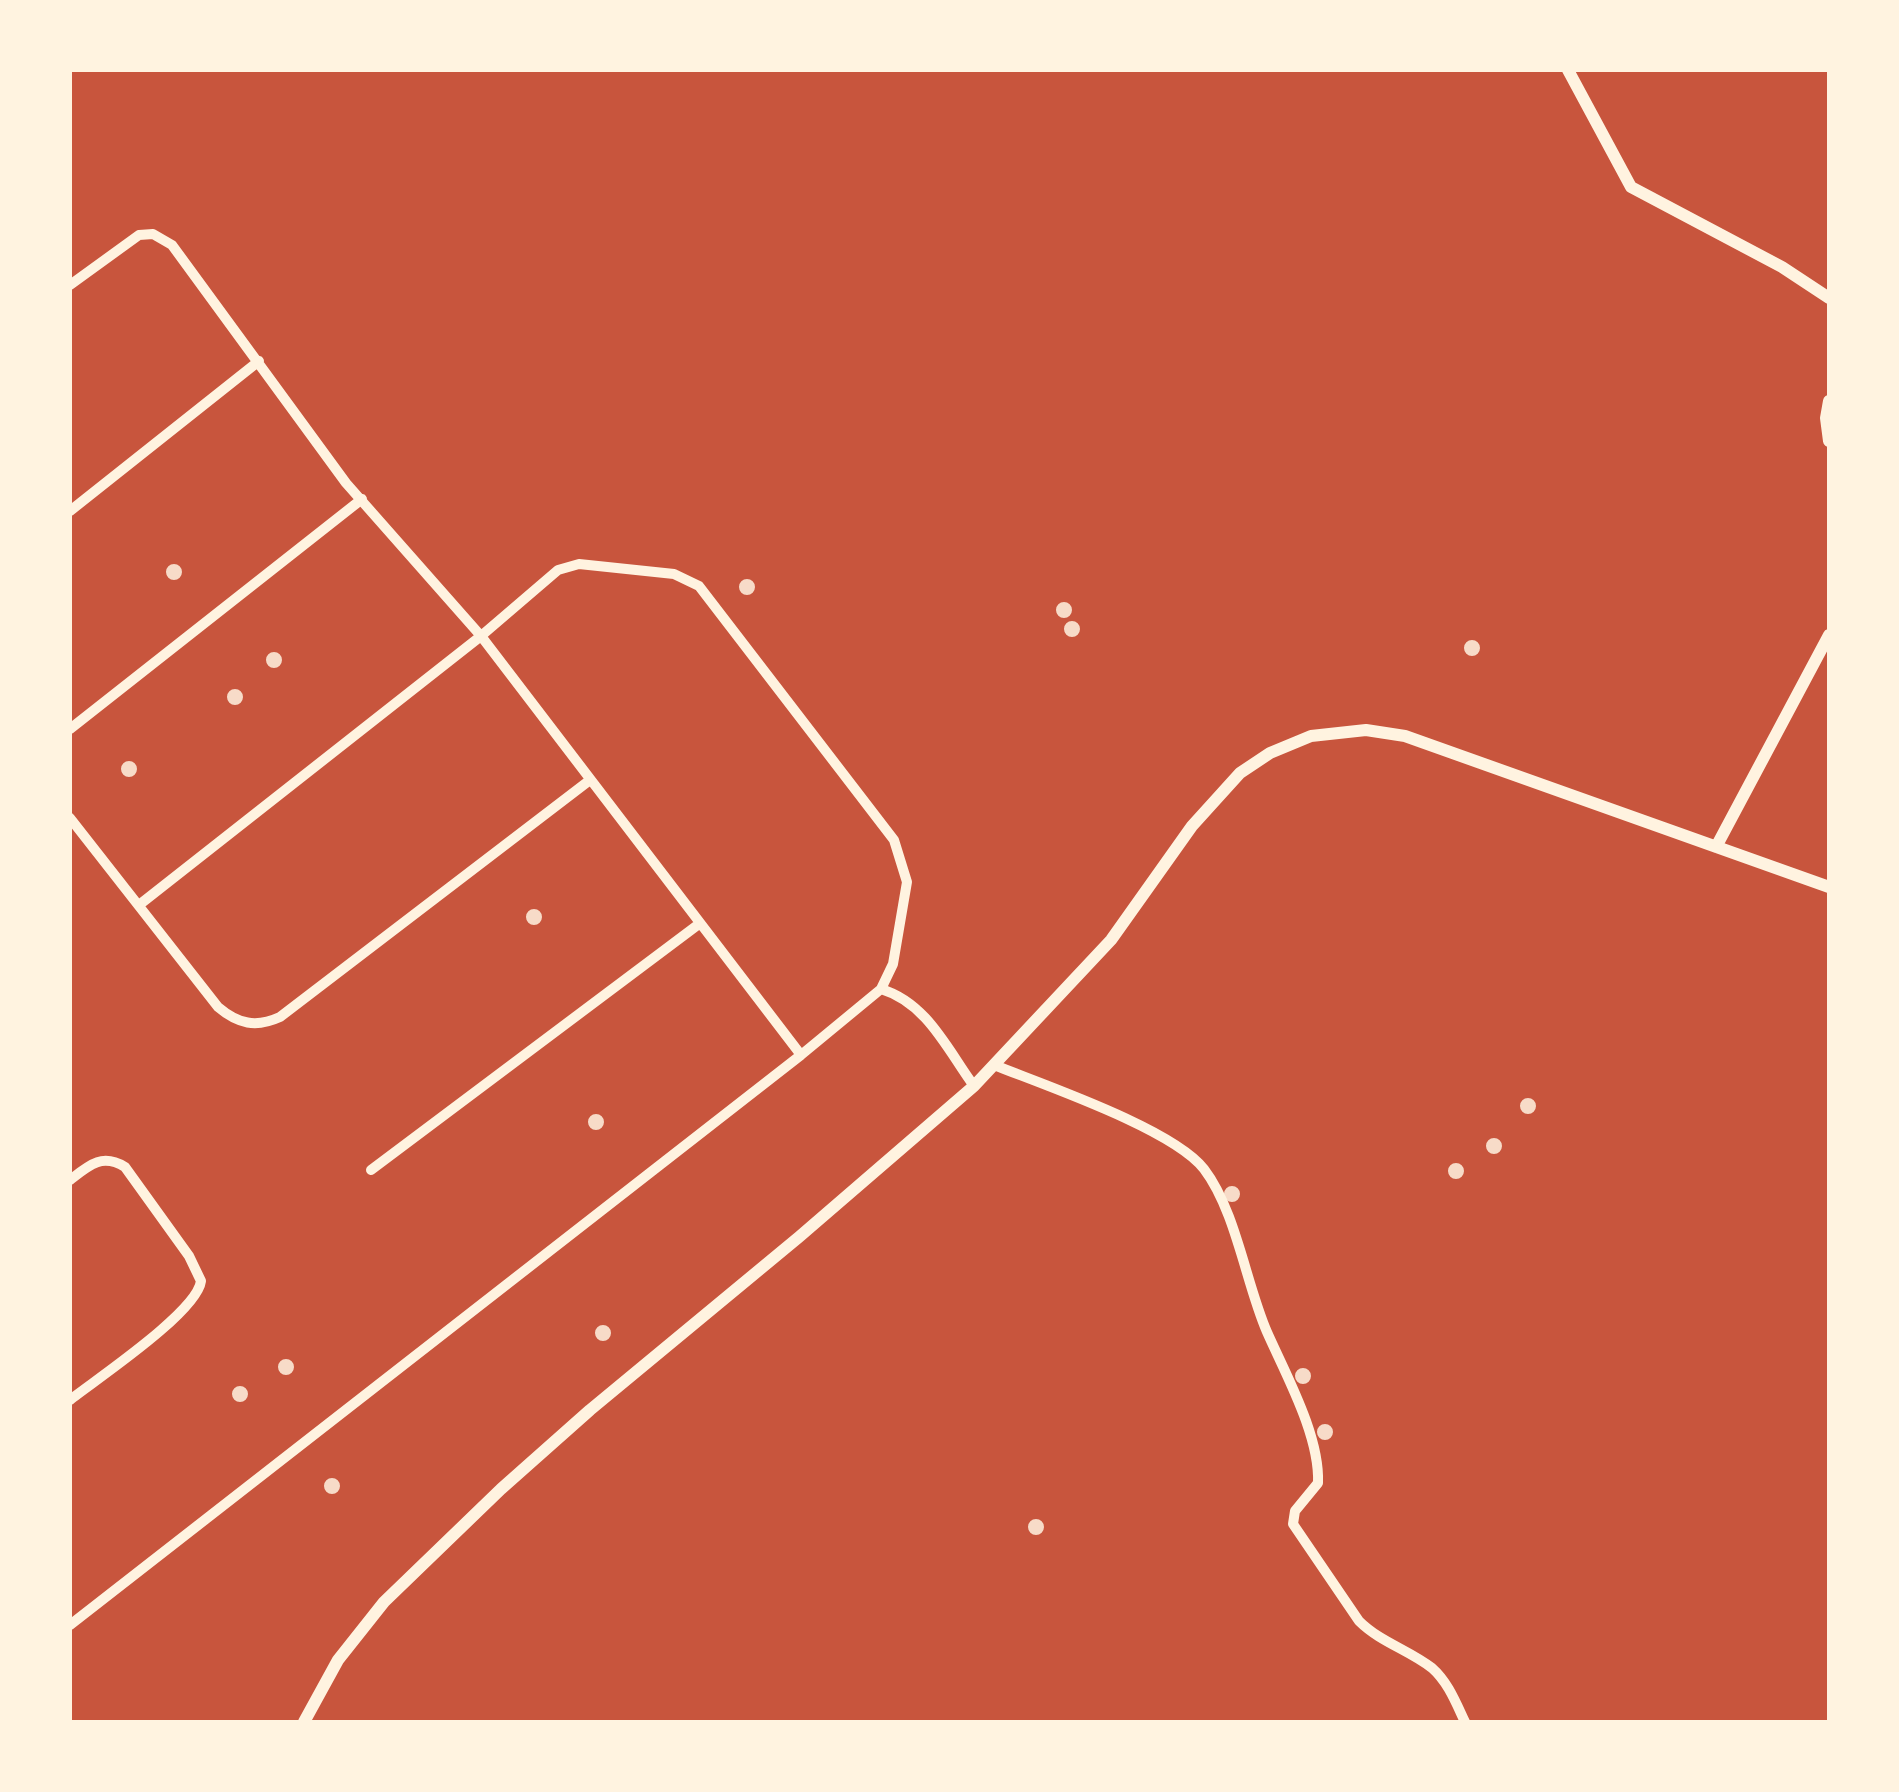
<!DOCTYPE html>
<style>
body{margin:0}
#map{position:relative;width:1899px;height:1792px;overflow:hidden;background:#c8553d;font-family:"Varela Round",sans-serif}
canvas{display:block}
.frame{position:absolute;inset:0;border:72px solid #fff3e0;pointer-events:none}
</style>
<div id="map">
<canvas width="1899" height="1792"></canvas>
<div class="frame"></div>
</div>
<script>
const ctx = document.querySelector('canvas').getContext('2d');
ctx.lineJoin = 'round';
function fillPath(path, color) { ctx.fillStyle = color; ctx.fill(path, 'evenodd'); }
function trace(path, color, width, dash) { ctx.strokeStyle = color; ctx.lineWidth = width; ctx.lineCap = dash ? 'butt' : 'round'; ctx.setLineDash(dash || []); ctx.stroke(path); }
fillPath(new Path2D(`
 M166 572a8 8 0 1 1 16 0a8 8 0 1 1-16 0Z
 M739 587a8 8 0 1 1 16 0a8 8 0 1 1-16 0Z
 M1056 610a8 8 0 1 1 16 0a8 8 0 1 1-16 0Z
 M1064 629a8 8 0 1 1 16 0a8 8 0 1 1-16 0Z
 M1464 648a8 8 0 1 1 16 0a8 8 0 1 1-16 0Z
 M266 660a8 8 0 1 1 16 0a8 8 0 1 1-16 0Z
 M227 697a8 8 0 1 1 16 0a8 8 0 1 1-16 0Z
 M121 769a8 8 0 1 1 16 0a8 8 0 1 1-16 0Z
 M526 917a8 8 0 1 1 16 0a8 8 0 1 1-16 0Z
 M1520 1106a8 8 0 1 1 16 0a8 8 0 1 1-16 0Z
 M588 1122a8 8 0 1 1 16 0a8 8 0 1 1-16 0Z
 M1486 1146a8 8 0 1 1 16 0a8 8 0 1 1-16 0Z
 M1448 1171a8 8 0 1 1 16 0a8 8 0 1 1-16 0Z
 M1224 1194a8 8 0 1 1 16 0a8 8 0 1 1-16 0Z
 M595 1333a8 8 0 1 1 16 0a8 8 0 1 1-16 0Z
 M278 1367a8 8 0 1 1 16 0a8 8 0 1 1-16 0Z
 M1295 1376a8 8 0 1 1 16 0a8 8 0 1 1-16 0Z
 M232 1394a8 8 0 1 1 16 0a8 8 0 1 1-16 0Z
 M1317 1432a8 8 0 1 1 16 0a8 8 0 1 1-16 0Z
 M324 1486a8 8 0 1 1 16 0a8 8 0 1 1-16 0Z
 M1028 1527a8 8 0 1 1 16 0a8 8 0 1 1-16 0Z`), '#f7dbc8');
trace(new Path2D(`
 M70,285L139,235L153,234L172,245L346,483L481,636L801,1055
 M70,511L259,361
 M70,729L362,499
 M70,818L218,1007C238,1024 256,1028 280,1017L590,780
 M881,989C927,1003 947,1049 974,1086
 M994,1065C1044,1085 1173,1129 1204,1169C1236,1211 1246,1284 1267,1332C1286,1375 1320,1436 1318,1483L1295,1511L1293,1524L1359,1621C1380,1642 1409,1650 1432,1668C1448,1682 1456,1703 1465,1722
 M371,1170L699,924
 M70,1180C89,1165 102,1153 125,1167L189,1256L201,1281C197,1312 98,1378 70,1400
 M70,1625L801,1055L881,989L893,964L907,882L894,840L699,586L674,574L579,564L558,570L481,636L139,905`), '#fff3e0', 10);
trace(new Path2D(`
 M1568,70L1631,187L1782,267L1829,298
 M1829,401L1826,418L1829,441
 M1716,847L1829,635
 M304,1722L338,1660L384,1602L501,1489L590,1410L799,1237L974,1086L1111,940L1192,826L1240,773L1270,753L1311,736L1366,730L1405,736L1829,887`), '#fff3e0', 12);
</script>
